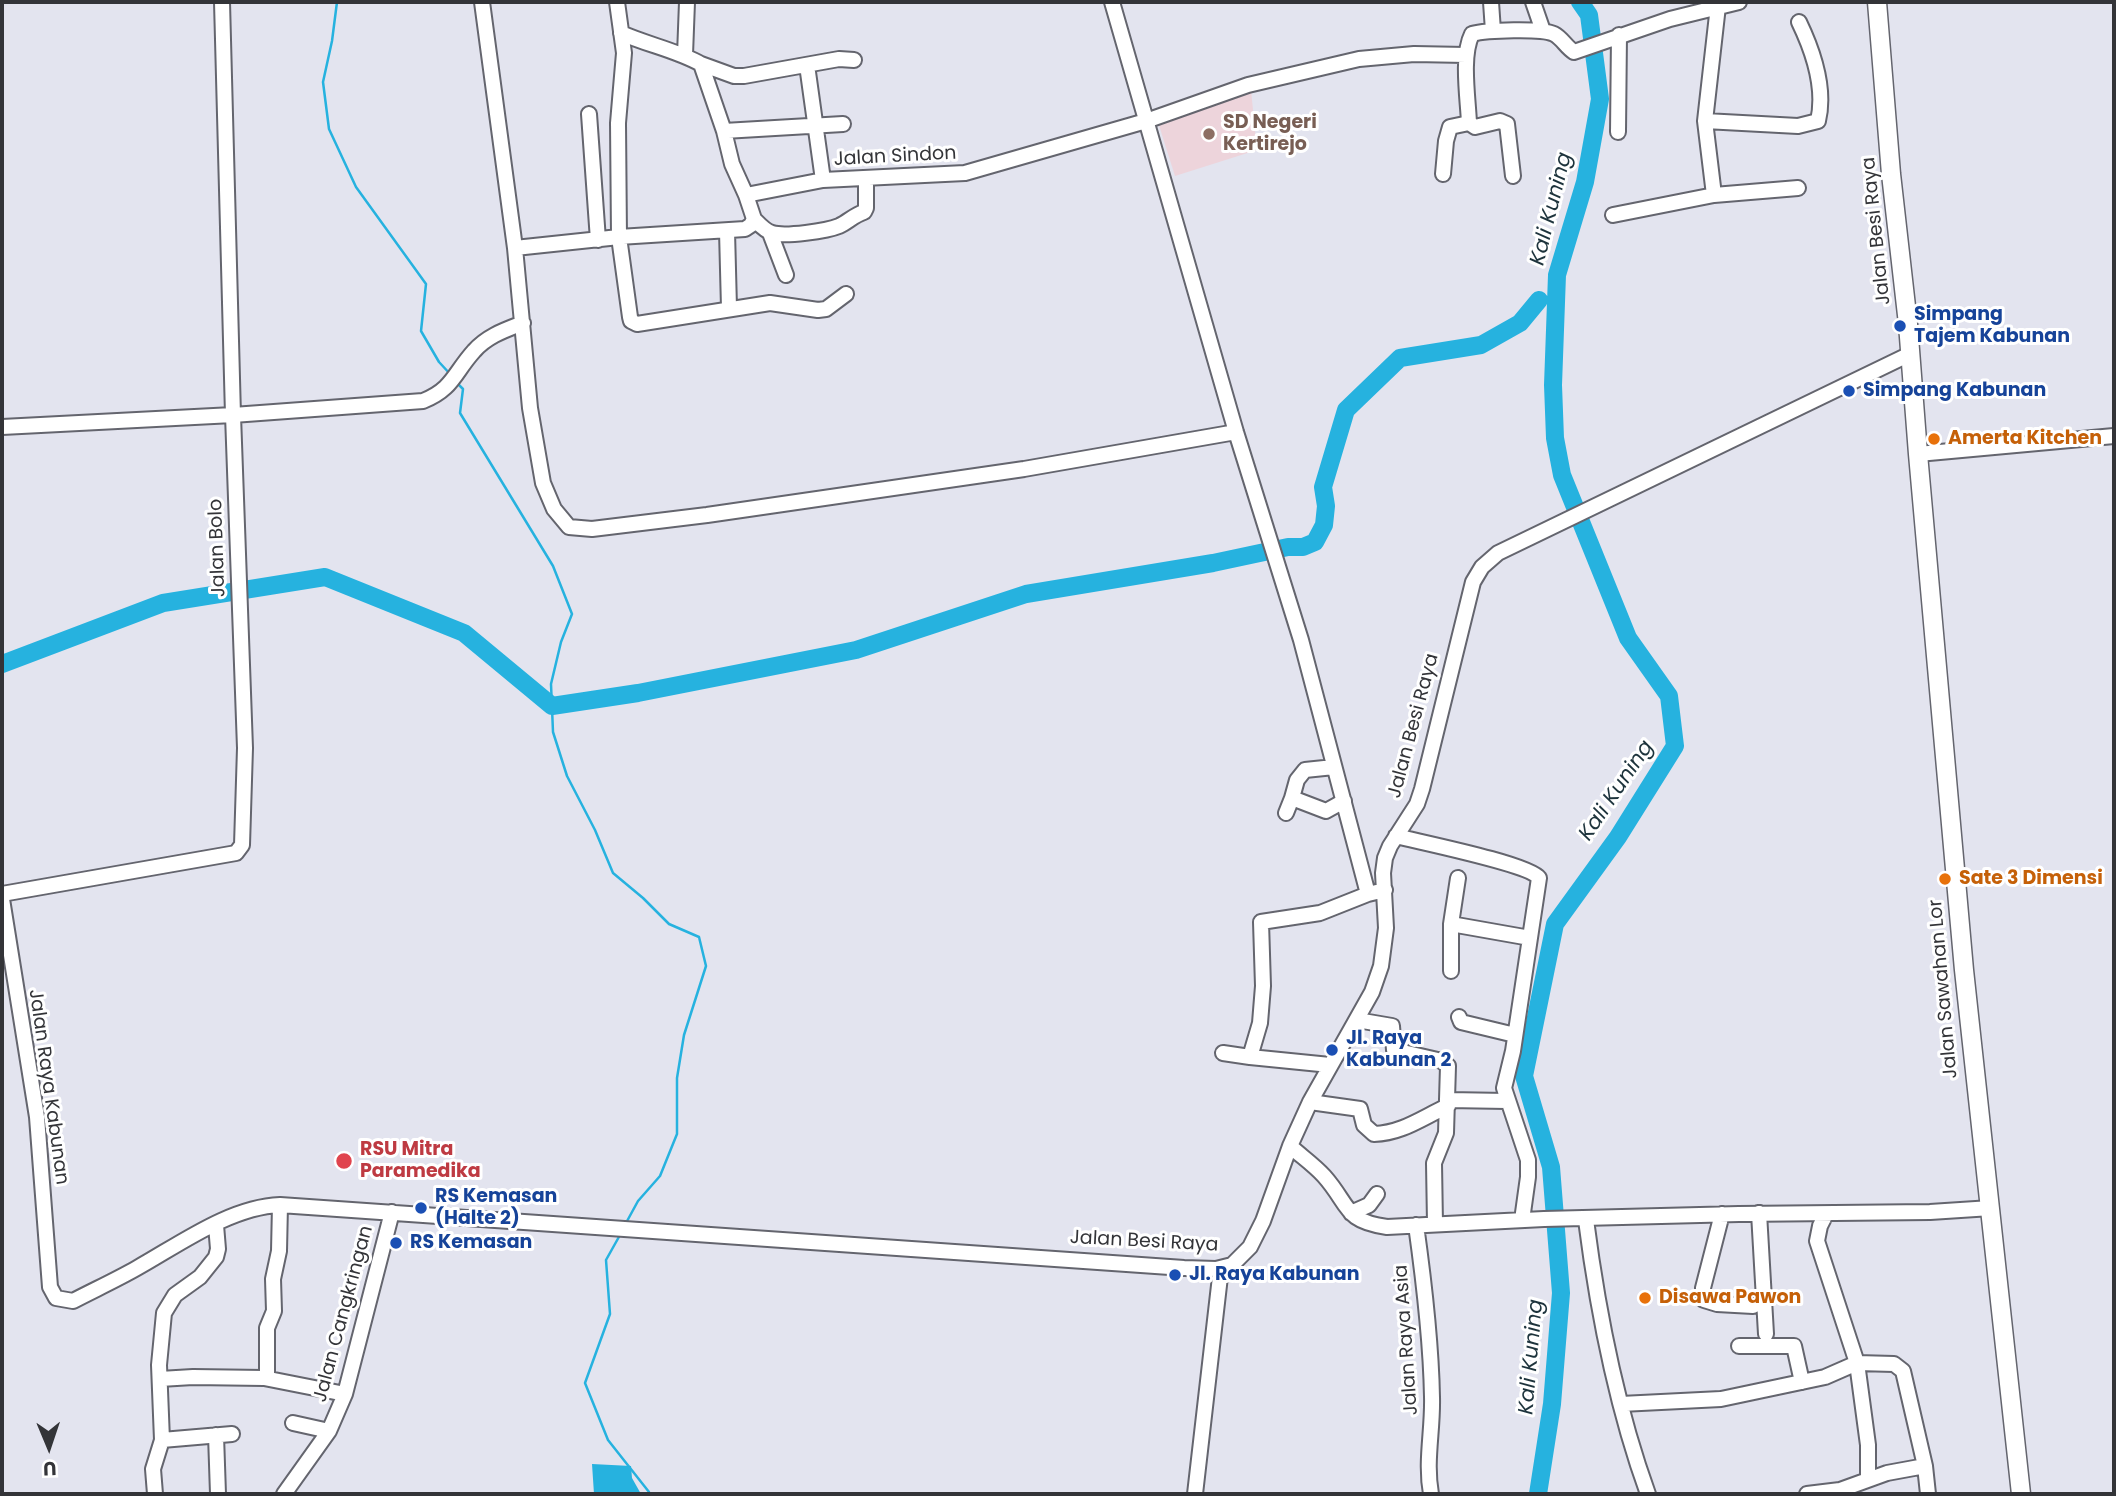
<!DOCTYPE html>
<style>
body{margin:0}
#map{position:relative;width:2116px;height:1496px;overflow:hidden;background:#e3e4ef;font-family:Poppins,sans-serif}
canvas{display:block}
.frame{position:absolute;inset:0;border:4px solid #333438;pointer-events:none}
.north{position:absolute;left:14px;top:1412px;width:70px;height:70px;-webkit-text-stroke:5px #fff;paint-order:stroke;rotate:178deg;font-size:19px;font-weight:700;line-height:28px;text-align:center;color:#333438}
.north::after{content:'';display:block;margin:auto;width:24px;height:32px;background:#333438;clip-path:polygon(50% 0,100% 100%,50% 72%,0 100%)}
</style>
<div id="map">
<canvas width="2116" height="1496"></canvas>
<div class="frame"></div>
<div class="north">U</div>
</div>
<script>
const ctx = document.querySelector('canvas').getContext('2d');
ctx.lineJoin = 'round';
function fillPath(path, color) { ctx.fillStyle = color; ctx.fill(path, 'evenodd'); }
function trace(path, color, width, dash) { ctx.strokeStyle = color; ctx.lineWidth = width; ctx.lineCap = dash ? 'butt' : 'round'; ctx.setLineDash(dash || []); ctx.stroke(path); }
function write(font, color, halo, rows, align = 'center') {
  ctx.font = font + ' Poppins,sans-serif'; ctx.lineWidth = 6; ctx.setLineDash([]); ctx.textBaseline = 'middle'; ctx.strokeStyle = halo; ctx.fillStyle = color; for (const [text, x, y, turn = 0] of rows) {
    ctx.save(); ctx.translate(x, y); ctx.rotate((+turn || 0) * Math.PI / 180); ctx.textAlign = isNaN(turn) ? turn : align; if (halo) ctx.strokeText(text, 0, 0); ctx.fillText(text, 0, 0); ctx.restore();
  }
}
fillPath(new Path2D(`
 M1251,90L1257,150L1175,176L1157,119Z`), '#edd4db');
fillPath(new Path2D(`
 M592,1464L631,1466L632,1478L641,1494H594Z`), '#26b2df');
trace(new Path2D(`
 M337,2L332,41L323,82L329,129L356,187L426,284L421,331L439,362L451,375
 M457,383L463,389L460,413L553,566L572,614L561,642L551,684L553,732L567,776L595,830L613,873L643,898L669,924L699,937L706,966L684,1035L677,1078V1134L660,1176L638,1201L626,1223
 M620,1235L606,1260L610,1314L585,1383L608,1440L649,1492
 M1543,1494L1544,1486`), '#26b2df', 2.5);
trace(new Path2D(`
 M2,664L163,603L325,577L464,633L552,706L638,693L856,650L1026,594L1213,563L1288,547H1303L1315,542L1324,525L1326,506L1323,487L1346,410L1400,358L1481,345L1520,323L1539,300
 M1538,1494L1552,1404L1561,1293L1551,1167L1524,1076L1555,924L1618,837L1675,746L1669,696L1628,638L1562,475L1555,438L1553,385L1557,275L1585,182L1600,99L1589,15L1580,2`), '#26b2df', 18);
const minor = new Path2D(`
 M482,2L515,248L530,408L543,483L554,509L569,527L592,529L707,515L1024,469L1236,432
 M617,2L624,53L618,123L619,237L745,229L751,225L754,219L746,195L823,180L965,173L1146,121L1248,85L1359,59L1414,54L1466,55
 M1112,2L1236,432L1301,640L1368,894L1385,890
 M1491,2L1493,31
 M1533,2L1543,31
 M621,33C648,45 676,50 701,64L724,131L843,124
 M685,55L687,2
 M701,64L734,76H744L839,59L854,60
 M807,65L823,180
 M589,114L598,240
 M1705,121L1798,126L1818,121C1826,87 1813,51 1799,22
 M1469,123C1468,98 1461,56 1472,34C1486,30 1542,28 1554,34C1562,38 1566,47 1574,52L1670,19L1739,2
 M724,131L732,164L746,195
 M1618,132L1619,35
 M1443,174L1446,141L1450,127L1469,123L1475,127L1500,121L1507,124L1513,176
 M1714,195L1705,121L1718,6
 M1613,215L1714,195L1798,188
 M754,219C759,224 765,231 772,233C785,237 827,231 839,226C848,222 854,215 864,212L866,208V178
 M727,231L729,308
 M770,233L786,275
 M515,248L619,237L630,317L631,321L637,324L770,303L818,310L826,309L846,294
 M2,427L233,415L423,401C453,389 454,373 474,351C487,336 505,330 523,323
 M1918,454L2114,436
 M1292,798L1297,780L1305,770L1334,767
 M1286,813L1292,798L1326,811L1344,801
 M1396,836C1419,842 1529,864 1539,878L1513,1051L1504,1088L1528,1160V1177L1522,1220
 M1458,878L1451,924L1530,938
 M2,894L236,853L242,845L245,748L233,415L222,2
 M2,899L37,1117L50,1287L56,1298L73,1301C94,1290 116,1280 137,1268C180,1244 230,1207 280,1205L1184,1268L1216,1269L1232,1265L1250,1247L1263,1221L1290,1146L1310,1102L1372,992L1381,966L1386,928L1383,873L1385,858L1390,846L1417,804L1422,789L1473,582L1482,567L1498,553L1910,354
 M1451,924V971
 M1459,1017L1461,1022L1515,1035
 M1357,1020L1392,1026L1394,1050L1442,1061L1448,1066L1446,1133L1434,1163L1435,1224
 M1223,1053L1250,1057L1260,1023L1263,986L1261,922L1320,913L1368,894
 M1250,1057L1330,1065
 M1448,1100L1507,1101
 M1310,1102L1360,1109L1364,1125L1374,1134C1403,1133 1423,1117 1448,1106
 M1290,1146C1301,1156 1314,1165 1324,1176C1350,1205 1343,1221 1387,1227L1544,1219L1739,1214L1930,1212L1991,1208
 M1351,1213L1369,1205L1377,1194
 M1759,1213L1766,1334
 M1722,1214L1703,1288L1704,1300L1717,1304L1753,1306
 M1826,1214L1820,1226L1817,1241L1857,1363L1894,1364L1903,1371L1925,1466L1928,1494
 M1586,1220C1598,1313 1616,1406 1648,1494
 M1416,1225C1424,1282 1431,1340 1432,1397C1433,1430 1425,1461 1431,1494
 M1739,1346H1794L1802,1382
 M267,1378V1328L274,1311L273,1279L279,1251L280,1205
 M160,1379L193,1377L264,1378L345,1394
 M1621,1404L1721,1399L1825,1377L1857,1363L1868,1445V1479
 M293,1423L329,1431
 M216,1435L218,1494
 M162,1440L232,1434
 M155,1494L153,1469L162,1440L159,1365L164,1313L175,1295L200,1277L216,1257L218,1249L216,1225
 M284,1494L329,1431L345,1394L392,1212
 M1195,1494L1221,1268
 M1807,1494L1840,1490L1887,1473L1925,1466`);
const major = new Path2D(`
 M1877,2L1891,174L1908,324L1918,454L1964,970L2021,1494`);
trace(minor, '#64656e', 18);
trace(major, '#64656e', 21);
trace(minor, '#fff', 14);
trace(major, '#fff', 18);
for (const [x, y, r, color] of [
 [1209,134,7,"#8d6e63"],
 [1900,326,7,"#1a4fb4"],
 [1849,391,7,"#1a4fb4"],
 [1934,439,7,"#e8710a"],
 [1945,879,7,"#e8710a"],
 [1332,1050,7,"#1a4fb4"],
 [344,1161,9,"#e0444e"],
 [421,1208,7,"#1a4fb4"],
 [396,1243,7,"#1a4fb4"],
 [1175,1275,7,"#1a4fb4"],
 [1645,1298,7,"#e8710a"]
]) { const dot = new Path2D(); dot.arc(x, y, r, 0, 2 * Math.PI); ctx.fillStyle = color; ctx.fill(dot); trace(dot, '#fff', 2.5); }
write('bold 19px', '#785e54', '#fff', [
 ["SD Negeri",1223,123],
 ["Kertirejo",1223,145]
], 'left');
write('19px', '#333438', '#fff', [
 ["Jalan Sindon",895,157,-3],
 ["Jalan Besi Raya",1877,231,-96],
 ["Jalan Bolo",218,548,-92],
 ["Jalan Besi Raya",1414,726,-75],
 ["Jalan Sawahan Lor",1944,989,-95],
 ["Jalan Raya Kabunan",48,1087,82],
 ["Jalan Besi Raya",1144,1242,3],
 ["Jalan Cangkringan",344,1314,-75],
 ["Jalan Raya Asia",1407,1340,-94]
]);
write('bold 19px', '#164399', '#fff', [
 ["Simpang",1914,315],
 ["Tajem Kabunan",1914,337],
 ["Simpang Kabunan",1863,391],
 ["Jl. Raya",1346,1039],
 ["Kabunan 2",1346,1061],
 ["RS Kemasan",435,1197],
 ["(Halte 2)",435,1219],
 ["RS Kemasan",410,1243],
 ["Jl. Raya Kabunan",1189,1275]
], 'left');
write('bold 19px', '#c56008', '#fff', [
 ["Amerta Kitchen",1948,439],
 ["Sate 3 Dimensi",1959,879],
 ["Disawa Pawon",1659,1298]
], 'left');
write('bold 19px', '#be3a42', '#fff', [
 ["RSU Mitra",360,1150],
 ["Paramedika",360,1172]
], 'left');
write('italic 21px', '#1d333c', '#fff', [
 ["Kali Kuning",1552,209,-76],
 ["Kali Kuning",1617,791,-56],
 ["Kali Kuning",1532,1357,-85]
]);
</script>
